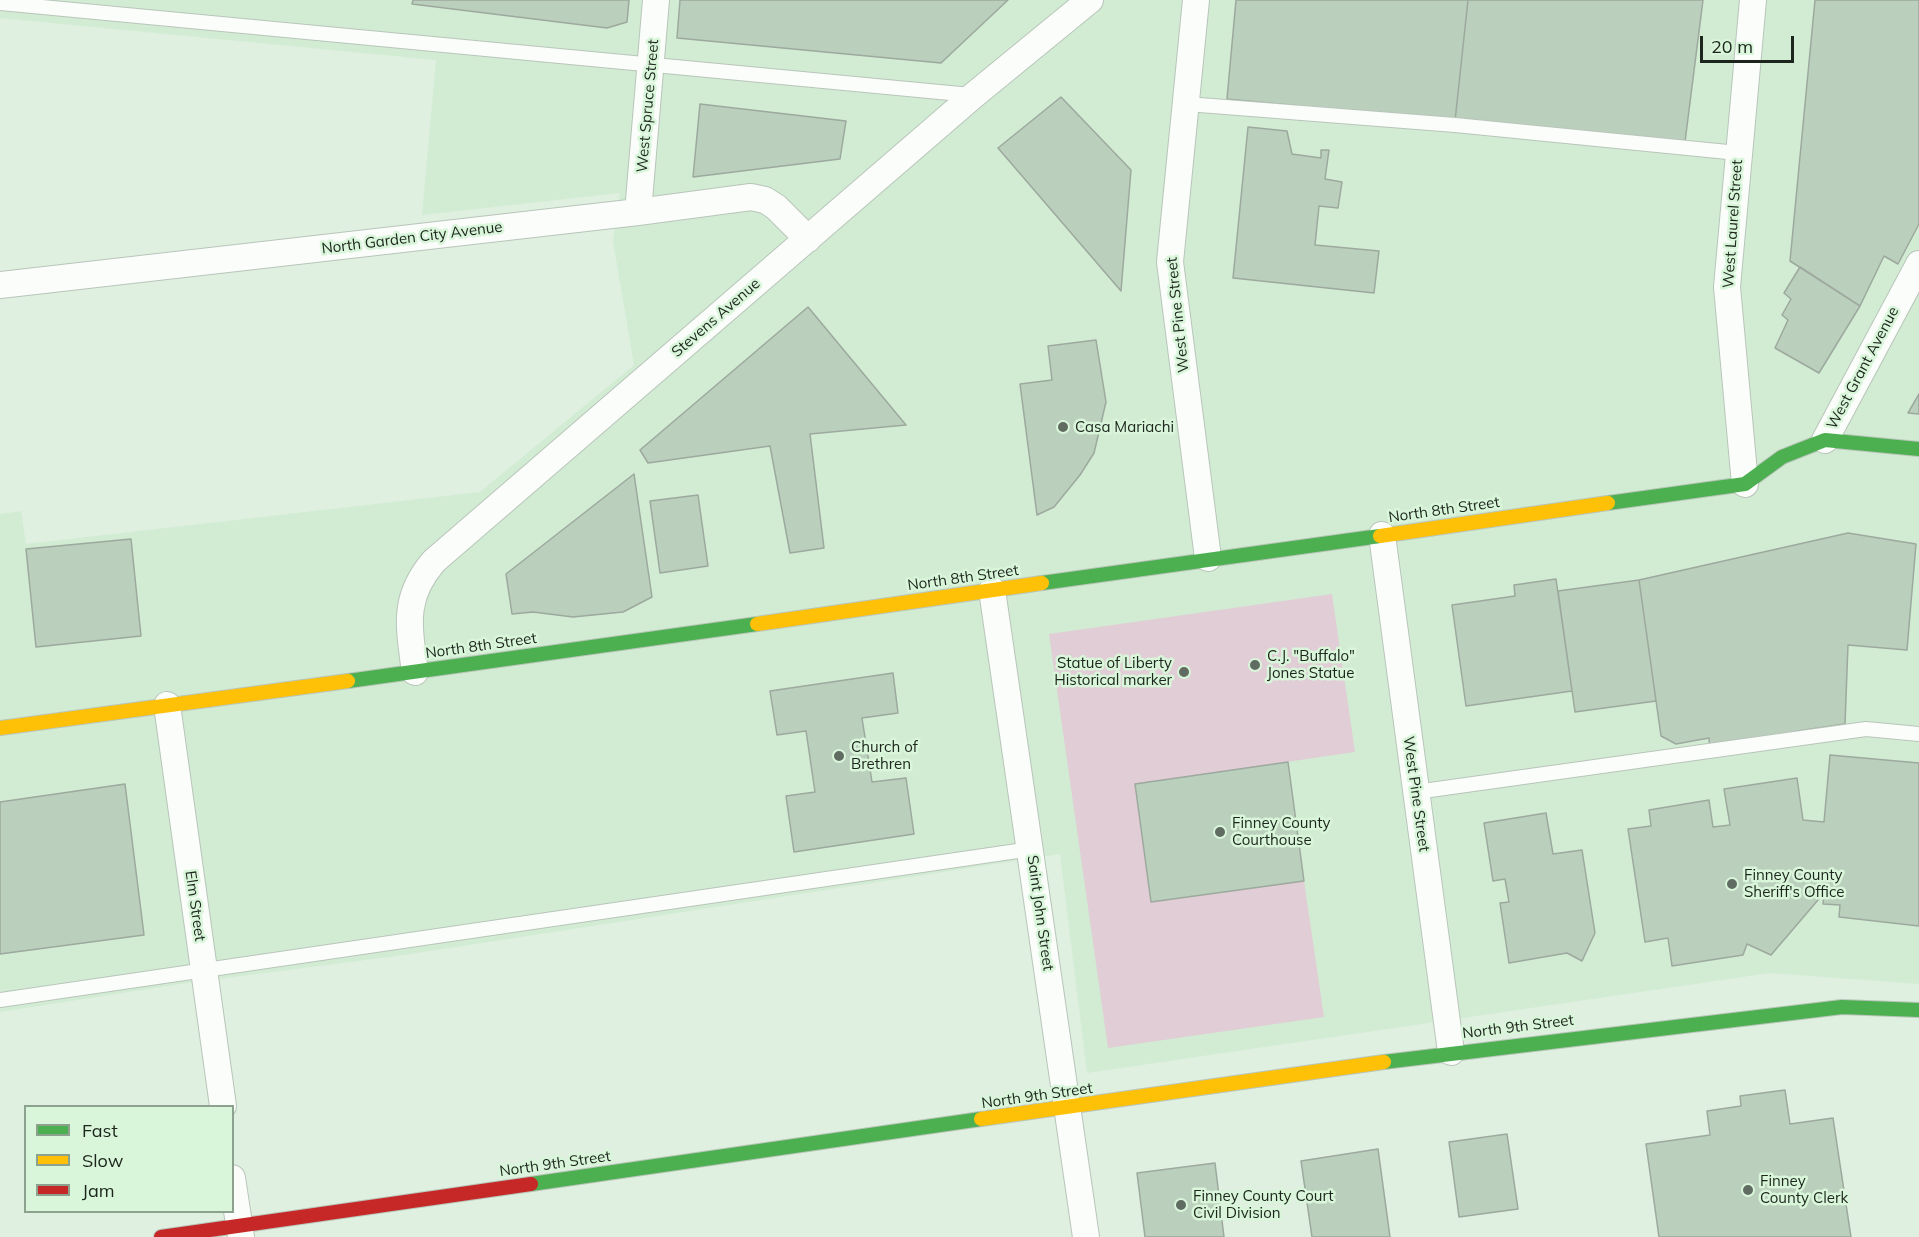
<!DOCTYPE html>
<style>
body{margin:0}
#map{position:relative;width:1919px;height:1237px;overflow:hidden;background:#dfefe0;font-family:Mulish,sans-serif}
canvas{display:block}
.legend{position:absolute;left:24px;top:1105px;width:210px;height:108px;box-sizing:border-box;background:#d9f5da;border:2px solid #8da28e;margin:0;padding:8px 10px;list-style:none;font-size:18px;color:#1c261c}
.legend li{display:flex;align-items:center;gap:12px;height:30px}
.legend b{width:30px;border:2px solid #8da28e}
.scale{position:absolute;left:1700px;top:36px;width:94px;height:27px;box-sizing:border-box;border:3px solid #1c261c;border-top:0;padding-left:8px;font-size:18px;line-height:21px;white-space:nowrap;color:#1c261c;-webkit-text-stroke:4px #d9f5da;paint-order:stroke}
</style>
<div id="map">
<canvas width="1919" height="1237"></canvas>
<ul class="legend">
<li><b style="height:8px;background:#4caf50"></b>Fast</li>
<li><b style="height:8px;background:#ffc107"></b>Slow</li>
<li><b style="height:8px;background:#c62828"></b>Jam</li>
</ul>
<div class="scale">20 m</div>
</div>
<script>
const ctx = document.querySelector('canvas').getContext('2d');
ctx.lineJoin = 'round';
function fillPath(path, color) { ctx.fillStyle = color; ctx.fill(path, 'evenodd'); }
function trace(path, color, width, dash) { ctx.strokeStyle = color; ctx.lineWidth = width; ctx.lineCap = dash ? 'butt' : 'round'; ctx.setLineDash(dash || []); ctx.stroke(path); }
function write(font, color, halo, rows, align = 'center') {
  ctx.font = font + ' Mulish,sans-serif'; ctx.lineWidth = 5; ctx.setLineDash([]); ctx.textBaseline = 'middle'; ctx.strokeStyle = halo; ctx.fillStyle = color; for (const [text, x, y, turn = 0] of rows) {
    ctx.save(); ctx.translate(x, y); ctx.rotate((+turn || 0) * Math.PI / 180); ctx.textAlign = isNaN(turn) ? turn : align; if (halo) ctx.strokeText(text, 0, 0); ctx.fillText(text, 0, 0); ctx.restore();
  }
}
fillPath(new Path2D(`
 M0,0H1919V984L1770,973L1087,1073L1060,854L404,955L187,983L0,1012V514L21,511L26,544L480,492L634,365L613,241L620,193L422,215L436,60L0,18Z`), '#d2ecd3');
fillPath(new Path2D(`
 M1332,594L1355,752L1135,784L1152,902L1304,881L1324,1017L1108,1048L1049,634Z`), '#e1cdd5');
const building = new Path2D(`
 M413,0H629L627,22L607,28L412,4Z
 M680,0H1008L941,63L677,38Z
 M1236,0H1468L1455,121L1227,99Z
 M1468,0H1703L1685,142L1455,121Z
 M1815,0H1919V224L1898,264L1884,256L1860,306L1790,261Z
 M1061,97L1131,170L1121,291L998,148Z
 M700,104L846,121L840,159L693,177Z
 M1248,127L1287,131L1292,154L1321,158V150H1329L1325,179L1342,182L1338,208L1319,206L1315,245L1379,251L1374,293L1233,278Z
 M1800,267L1860,306L1819,373L1775,348L1788,320L1782,315L1791,299L1784,293Z
 M808,307L906,425L810,434L824,548L790,553L770,446L648,463L640,450Z
 M1096,340L1106,402L1094,453L1080,475L1054,507L1037,515L1020,384L1052,380L1048,346Z
 M1919,394V414L1908,413Z
 M634,474L652,597L623,612L573,617L533,612L512,614L506,574Z
 M698,495L708,566L660,573L650,501Z
 M1848,533L1916,544L1907,650L1848,645L1845,724L1798,731L1799,739L1710,751L1709,738L1676,744L1661,736L1639,580Z
 M131,539L141,636L36,647L26,549Z
 M1556,579L1572,691L1466,706L1452,605L1515,596L1514,585Z
 M1639,580L1656,701L1575,712L1558,591Z
 M893,673L898,713L862,718L872,782L906,778L914,834L794,852L786,796L815,792L806,731L777,735L770,691Z
 M1830,755L1919,763V926L1839,917L1840,905L1823,904L1824,893L1771,955L1747,944L1743,955L1672,966L1668,938L1645,942L1628,829L1651,826L1649,810L1709,800L1713,827L1730,825L1724,789L1797,778L1803,820L1824,822Z
 M1288,762L1304,881L1151,902L1135,784Z
 M125,784L144,935L0,954V802Z
 M1546,813L1553,854L1582,850L1595,933L1582,961L1567,953L1509,963L1500,903L1509,902L1505,879L1493,881L1484,823Z
 M1785,1090L1790,1124L1833,1118L1851,1237H1659L1646,1144L1710,1135L1707,1111L1741,1106L1740,1096Z
 M1507,1134L1518,1209L1459,1217L1449,1142Z
 M1378,1149L1390,1237H1312L1301,1161Z
 M1215,1163L1224,1237H1145L1137,1173Z`);
fillPath(building, '#bacfbc');
trace(building, '#9da99e', 1.5);
const lane = new Path2D(`
 M0,3L971,95
 M1187,104L1455,125L1738,153
 M1416,792L1866,729L1919,734
 M0,1000L1031,849`);
const street = new Path2D(`
 M1196,0L1170,262L1208,558
 M638,212L656,0
 M0,285L638,212L751,197L765,200L776,207L808,239
 M1825,440L1919,264
 M1745,484L1727,287L1753,0
 M1382,535L1451,1052
 M992,590L1086,1237
 M415,672C409,626 402,598 434,561L974,95L1090,0
 M167,705L223,1106
 M232,1178L241,1237`);
const fast = new Path2D(`
 M1608,503L1745,484L1782,457L1825,440L1919,449
 M1042,583L1380,536
 M348,681L757,624
 M1384,1062L1842,1007L1919,1010
 M531,1184L981,1119`);
const slow = new Path2D(`
 M1380,536L1608,503
 M757,624L1042,583
 M0,728L348,681
 M981,1119L1384,1062`);
const jam = new Path2D(`
 M161,1237L531,1184`);
trace(lane, '#b9c5ba', 16);
trace(street, '#b9c5ba', 28);
trace(fast, '#b9c5ba', 16);
trace(slow, '#b9c5ba', 16);
trace(jam, '#b9c5ba', 16);
trace(lane, '#fafdfa', 14);
trace(street, '#fafdfa', 26);
trace(fast, '#4caf50', 14);
trace(slow, '#ffc107', 14);
trace(jam, '#c62828', 14);
for (const [x, y, r, color] of [
 [1063,427,6,"#606c61"],
 [1255,665,6,"#606c61"],
 [1184,672,6,"#606c61"],
 [839,756,6,"#606c61"],
 [1220,832,6,"#606c61"],
 [1732,884,6,"#606c61"],
 [1748,1190,6,"#606c61"],
 [1181,1205,6,"#606c61"]
]) { const dot = new Path2D(); dot.arc(x, y, r, 0, 2 * Math.PI); ctx.fillStyle = color; ctx.fill(dot); trace(dot, '#d9f5da', 2); }
write('15px', '#1c261c', '#d9f5da', [
 ["West Spruce Street",648,106,-85],
 ["West Laurel Street",1733,224,-86],
 ["North Garden City Avenue",412,238,-7],
 ["West Pine Street",1178,315,-96],
 ["Stevens Avenue",716,318,-41],
 ["West Grant Avenue",1863,368,-62],
 ["North 8th Street",1444,510,-8],
 ["North 8th Street",963,578,-8],
 ["North 8th Street",481,646,-8],
 ["West Pine Street",1416,794,82],
 ["Elm Street",195,906,82],
 ["Saint John Street",1040,913,82],
 ["North 9th Street",1518,1027,-7],
 ["North 9th Street",1037,1096,-8],
 ["North 9th Street",555,1164,-8]
]);
write('15px', '#1c261c', '#d9f5da', [
 ["Casa Mariachi",1075,427],
 ["C.J. \"Buffalo\"",1267,656],
 ["Jones Statue",1267,673],
 ["Statue of Liberty",1172,663,"right"],
 ["Historical marker",1172,680,"right"],
 ["Church of",851,747],
 ["Brethren",851,764],
 ["Finney County",1232,823],
 ["Courthouse",1232,840],
 ["Finney County",1744,875],
 ["Sheriff's Office",1744,892],
 ["Finney",1760,1181],
 ["County Clerk",1760,1198],
 ["Finney County Court",1193,1196],
 ["Civil Division",1193,1213]
], 'left');
</script>
